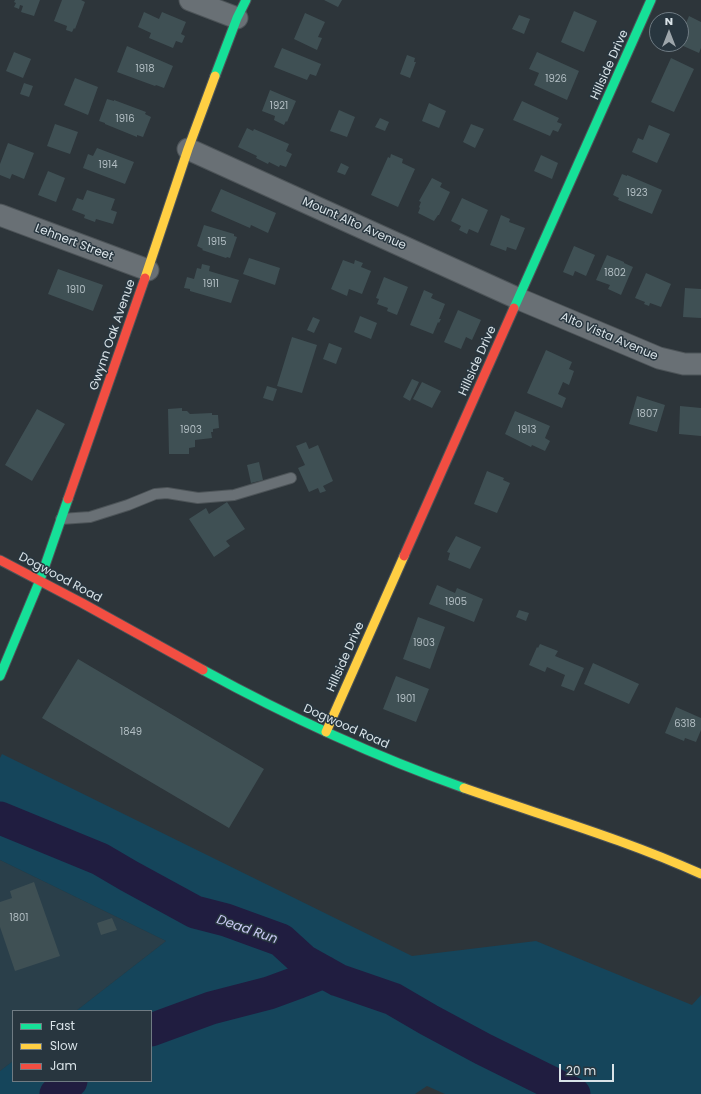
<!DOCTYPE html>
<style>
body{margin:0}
#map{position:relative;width:701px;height:1094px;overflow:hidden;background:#2d353a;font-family:Poppins,sans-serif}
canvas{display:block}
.legend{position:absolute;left:12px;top:1010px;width:140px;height:72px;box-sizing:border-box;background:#28363f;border:1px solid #6f7b83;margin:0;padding:5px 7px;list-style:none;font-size:12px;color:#d9e3e8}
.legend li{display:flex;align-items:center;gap:8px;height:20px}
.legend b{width:20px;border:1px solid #6f7b83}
.north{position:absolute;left:649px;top:12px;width:40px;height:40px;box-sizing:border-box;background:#28363f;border:1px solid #6f7b83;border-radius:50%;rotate:0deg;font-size:11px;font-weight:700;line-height:16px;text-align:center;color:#d9e3e8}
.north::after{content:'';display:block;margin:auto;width:14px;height:18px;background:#9da6ab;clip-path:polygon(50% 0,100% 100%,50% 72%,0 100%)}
.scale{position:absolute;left:559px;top:1064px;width:55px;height:18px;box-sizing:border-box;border:2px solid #d9e3e8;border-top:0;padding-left:5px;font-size:12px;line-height:14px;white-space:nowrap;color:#d9e3e8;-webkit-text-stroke:3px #28363f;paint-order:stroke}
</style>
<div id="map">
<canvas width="701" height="1094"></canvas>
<ul class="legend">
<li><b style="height:5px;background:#16e098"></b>Fast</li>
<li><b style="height:5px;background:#ffcf43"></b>Slow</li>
<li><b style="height:5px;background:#f24e42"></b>Jam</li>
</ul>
<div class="north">N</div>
<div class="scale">20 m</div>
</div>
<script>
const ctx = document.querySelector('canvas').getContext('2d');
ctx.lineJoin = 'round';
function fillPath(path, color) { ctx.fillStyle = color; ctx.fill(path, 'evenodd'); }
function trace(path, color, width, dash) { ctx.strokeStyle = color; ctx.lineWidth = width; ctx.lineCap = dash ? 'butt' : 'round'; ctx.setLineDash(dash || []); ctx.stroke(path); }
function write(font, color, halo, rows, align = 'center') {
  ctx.font = font + ' Poppins,sans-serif'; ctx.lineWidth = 3; ctx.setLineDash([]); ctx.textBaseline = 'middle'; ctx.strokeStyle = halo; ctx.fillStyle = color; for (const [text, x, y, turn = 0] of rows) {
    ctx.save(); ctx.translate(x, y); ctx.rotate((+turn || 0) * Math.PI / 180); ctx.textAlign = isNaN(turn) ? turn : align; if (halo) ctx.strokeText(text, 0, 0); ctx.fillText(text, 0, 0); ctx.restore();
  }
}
fillPath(new Path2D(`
 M0,860L166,941L76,1011H13V1061L0,1071Z`), '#2a3f4a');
fillPath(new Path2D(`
 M2,754L412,956L536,941L692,1005L701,995V1094H445L427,1086L415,1094H0V1071L13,1061V1081H151V1011H76L166,941L0,860V758Z`), '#15455b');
trace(new Path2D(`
 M0,818L100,859L129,876L195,912L226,920L281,940L304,961L338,980L393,999L429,1020L483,1049L574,1094
 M151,1030L211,1008L269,993L299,982L324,972
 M56,1094L71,1081`), '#201d40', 33);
fillPath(new Path2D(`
 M15,0H40L34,16L21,12L23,6L20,5L19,9L14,7L16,3L14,2Z
 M62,0H81L85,2L75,29L74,28L72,32L66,30L67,26L54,21Z
 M324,0H342L338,7Z
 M574,11L597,21L584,52L561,42Z
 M144,12L159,19L162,12L186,22L181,34L185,36L182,43L176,41L173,48L149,38L151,33L138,27Z
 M305,13L325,22L318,37L322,38L317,50L294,39Z
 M519,15L530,19L524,34L512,29Z
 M689,16L701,22V48L699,53L681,45V35Z
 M127,46L173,66L164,88L156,85L155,86L117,72Z
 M282,48L321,64L316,76L310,74L307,80L274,67Z
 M14,52L31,59L23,78L6,71Z
 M537,52L579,71L567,100L534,85L539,73L529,69Z
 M407,55L415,58L414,62H416L410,78L400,74Z
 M671,58L694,69L674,112L651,102Z
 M75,78L98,87L88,115L64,105Z
 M24,83L33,86L29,97L20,94Z
 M270,90L296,101L287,122L286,121L284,125L274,120L275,116L262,111Z
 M107,99L114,101V100L146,112L145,114L151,117L143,137L137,135V137L105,124V123L99,121Z
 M522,101L559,118L557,122L562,124L558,132L553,130L550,136L513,120Z
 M429,103L446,111L439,128L422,121Z
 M339,110L355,117L347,137L330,131Z
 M380,118L389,122L385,131L375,127Z
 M55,124L78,132L70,154L47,146Z
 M471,124L484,129L475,148L463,142Z
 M649,125L670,134L657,163L632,152L638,138L643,140Z
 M247,128L253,131L254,129L289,144L286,151L292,154L286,167L280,165L279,167L269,162L268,164L256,158L257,156L238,147Z
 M8,143L34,153L24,179L12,174L10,179L0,175V164Z
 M97,148L134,162L125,184L83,168L88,154L93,156Z
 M391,154L403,159L402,163L415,169L398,207L371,195L388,157L390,158Z
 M541,155L558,163L552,179L534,171Z
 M341,163L349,167L345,175L337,172Z
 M48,171L65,178L56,202L38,195Z
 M622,174L627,176V175L662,190L652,214L618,200L619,198L613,195Z
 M432,178L442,183L440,187L450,192L439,215H438L434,221L418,213L420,208L419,207L421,202L419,201Z
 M221,189L276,213L268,233L251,225L250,228L211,211Z
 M87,190L115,199L111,210L117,212L113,224L96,219L95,222L84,218L85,215L72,210L77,198L83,200Z
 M462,198L488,210L478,233L469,229L467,234L459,230L461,226L451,221Z
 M501,215L510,219L509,222L525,228L516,250L507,247L506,251L490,245Z
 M204,225L234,234V236L237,237L230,258L227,257L226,258L202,250L203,249L197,246Z
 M574,246L595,255L586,276L575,271L573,276L563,272Z
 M607,255L624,262V263L633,267L621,295L608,289L610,285L596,280Z
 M249,258L280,268L275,285L243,274Z
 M343,260L354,264L355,260L363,263L361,267L371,271L362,294L349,289L347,296L331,289Z
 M202,264L210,266L209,271L239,280L231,303L190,291V289L184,288L187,277L194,279L197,268L201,269Z
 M58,269L103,285L93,311L48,294Z
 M646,273L671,284L661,307L650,303L649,306L644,304L645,302L635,298Z
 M384,277L408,287L397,315L387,311L388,308L377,304L379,299L376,298Z
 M685,288L701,289V318L683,317Z
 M424,290L433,294L431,298L445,304L439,319H441L439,323L438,322L433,334L410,325Z
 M458,310L481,320L472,340L466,337L461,349L444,342Z
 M360,316L377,323L371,339L354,332Z
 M313,317L320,320L314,333L307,330Z
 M292,337L317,345L302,393L277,386Z
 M329,343L342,348L336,364L323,359Z
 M546,350L572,362L569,369L574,371L569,385L563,382L558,394L566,398L562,408L527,393Z
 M412,379L419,382L410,401L403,397Z
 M422,382L441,391L432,408L413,399Z
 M267,386L277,389L273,401L263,398Z
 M637,396L665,405L657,432L629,424Z
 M680,406L701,408V436L679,434Z
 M182,408V411H187L190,414L212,413V415H218L219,428L213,429V432H211L212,438L195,440V447L189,448V454H169L168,409Z
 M37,409L65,424L32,481L5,465Z
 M515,411L550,426L545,438L550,441L545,451L532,445L531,447L505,434Z
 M306,442L309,449L318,445L333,481L323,486L326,491L320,493L318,488L309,492L298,468L305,465L296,446Z
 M259,462L263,480L251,483L247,465Z
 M487,471L504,478L503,480L510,483L497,513L474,504Z
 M227,502L245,529L226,541L230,546L214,557L189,519L206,508L209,514Z
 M456,536L481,547L470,569L448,560L450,553L447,552Z
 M437,585L455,593L457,588L483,599L474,622L429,604Z
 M519,610L529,613L526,621L516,617Z
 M418,617L445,627L430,669L403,659Z
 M540,644L558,651L555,656L584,668L574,691L561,686L565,675L547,667L545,672L529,665L537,647L538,648Z
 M78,659L264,769L229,828L42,718Z
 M593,663L639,684L629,704L584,684Z
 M396,676L429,689L416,722L383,709Z
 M676,707L701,718V730L696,742L685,738L684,741L665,733Z
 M34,882L60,956L15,971L0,927V902L12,898L10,891Z
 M112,918L117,930L101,935L97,923Z`), '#3f5054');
const lane = new Path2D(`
 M61,519L90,517L128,505L155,494L167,493L198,498L234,495L291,478`);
const street = new Path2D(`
 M190,0L237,18
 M188,149L519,299L659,358L684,364H701
 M0,215L148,270`);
const fast = new Path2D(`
 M215,76L237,18L246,0
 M514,308L651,0
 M203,670C287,716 374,756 464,788
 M0,676L40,580L68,499`);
const slow = new Path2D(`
 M145,278L188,149L215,76
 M326,732L404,556
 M464,788C543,816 624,839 701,874`);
const jam = new Path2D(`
 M68,499L145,278
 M404,556L514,308
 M0,560L82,603L203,670`);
trace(lane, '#4d5458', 12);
trace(street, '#4d5458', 23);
trace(fast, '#4d5458', 11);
trace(slow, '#4d5458', 11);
trace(jam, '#4d5458', 11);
trace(lane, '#697075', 10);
trace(street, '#697075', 21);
trace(fast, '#16e098', 9);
trace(slow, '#ffcf43', 9);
trace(jam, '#f24e42', 9);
write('10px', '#b2bec3', null, [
 ["1918",145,69],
 ["1926",556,79],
 ["1921",279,106],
 ["1916",125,119],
 ["1914",108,165],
 ["1923",637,193],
 ["1915",217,242],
 ["1802",615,273],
 ["1911",211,284],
 ["1910",76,290],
 ["1807",647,414],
 ["1903",191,430],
 ["1913",527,430],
 ["1905",456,602],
 ["1903",424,643],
 ["1901",406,699],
 ["6318",685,724],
 ["1849",131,732],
 ["1801",19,918]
]);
write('12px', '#d9e3e8', '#28363f', [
 ["Hillside Drive",610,65,-66],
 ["Mount Alto Avenue",354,224,24],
 ["Lehnert Street",74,243,21],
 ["Gwynn Oak Avenue",113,335,-71],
 ["Alto Vista Avenue",609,337,23],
 ["Hillside Drive",478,361,-66],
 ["Dogwood Road",60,578,28],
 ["Hillside Drive",346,657,-66],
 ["Dogwood Road",346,727,24]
]);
write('italic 13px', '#c9c9f4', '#28363f', [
 ["Dead Run",247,930,19]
]);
</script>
